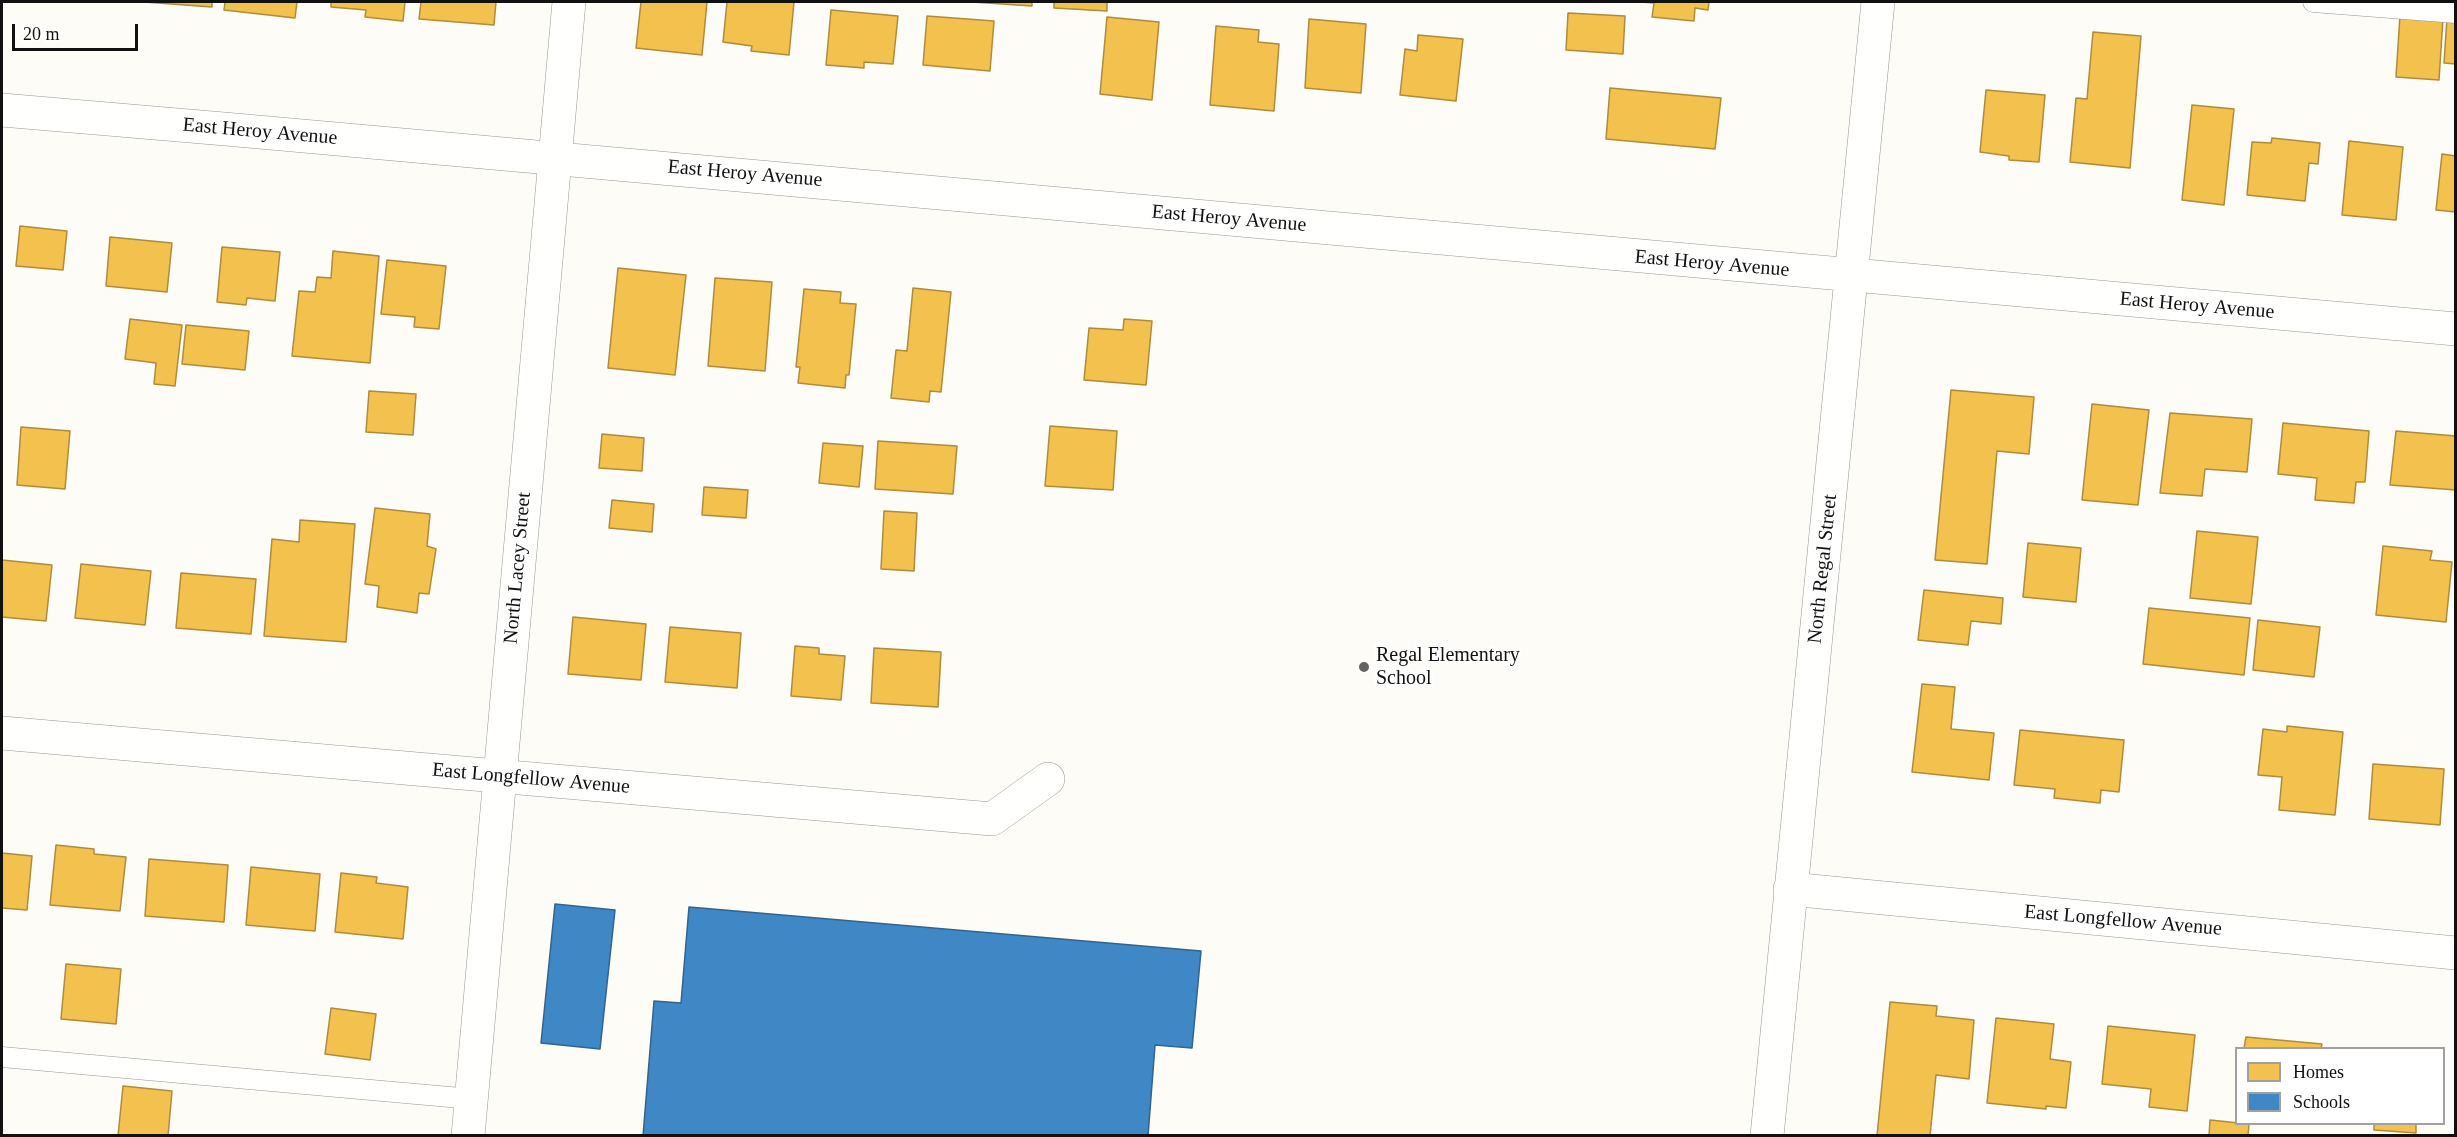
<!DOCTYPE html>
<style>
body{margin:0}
#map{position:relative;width:2457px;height:1137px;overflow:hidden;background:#fdfcf7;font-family:Georgia,serif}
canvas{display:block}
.frame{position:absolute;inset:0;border:3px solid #111;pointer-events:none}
.legend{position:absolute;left:2235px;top:1047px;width:210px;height:78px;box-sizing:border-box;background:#fff;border:2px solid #a0a0a0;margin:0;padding:8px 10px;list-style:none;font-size:18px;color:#111}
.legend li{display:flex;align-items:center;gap:12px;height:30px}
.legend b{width:30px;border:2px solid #a0a0a0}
.scale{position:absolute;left:12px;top:24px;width:126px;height:27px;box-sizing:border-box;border:3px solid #111;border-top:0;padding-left:8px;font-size:18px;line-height:21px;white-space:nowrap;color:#111;-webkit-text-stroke:4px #fff;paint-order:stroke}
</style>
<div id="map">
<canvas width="2457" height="1137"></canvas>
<div class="frame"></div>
<ul class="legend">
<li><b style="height:16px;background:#f2c14e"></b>Homes</li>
<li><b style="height:16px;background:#3f88c5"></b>Schools</li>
</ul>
<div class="scale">20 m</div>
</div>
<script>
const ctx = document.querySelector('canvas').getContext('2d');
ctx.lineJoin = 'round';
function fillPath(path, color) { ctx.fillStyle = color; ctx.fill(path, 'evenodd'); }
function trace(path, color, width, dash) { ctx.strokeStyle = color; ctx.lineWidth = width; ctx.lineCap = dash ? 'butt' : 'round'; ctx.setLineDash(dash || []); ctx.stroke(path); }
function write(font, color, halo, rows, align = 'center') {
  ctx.font = font + ' Georgia,serif'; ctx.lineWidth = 6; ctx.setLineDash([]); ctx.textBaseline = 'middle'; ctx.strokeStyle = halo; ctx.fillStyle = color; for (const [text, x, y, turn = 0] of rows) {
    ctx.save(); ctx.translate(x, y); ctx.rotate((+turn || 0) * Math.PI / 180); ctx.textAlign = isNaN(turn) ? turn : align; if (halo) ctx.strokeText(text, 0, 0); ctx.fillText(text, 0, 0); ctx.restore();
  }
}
const homes = new Path2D(`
 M144,2H212V7Z
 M225,2H297L295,18L224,10Z
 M331,2H405L403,21L365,17L366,10L331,7Z
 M421,2H496L494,25L419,19Z
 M641,2H707L702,55L636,48Z
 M727,2H794L789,55L751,51L752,46L723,42Z
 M972,2H1032V6Z
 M1054,2H1107V11L1054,8Z
 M1640,2H1709L1708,10L1695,8L1694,21L1652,17L1654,3Z
 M831,10L898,16L893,64L864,62V68L826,65Z
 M1568,13L1625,16L1623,54L1566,50Z
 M2400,15L2443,18L2439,80L2396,77Z
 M927,16L994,21L990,71L923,65Z
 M1107,17L1159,22L1152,100L1100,94Z
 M2447,18L2456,19V64L2444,63Z
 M1309,19L1366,24L1361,93L1305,88Z
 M1216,26L1259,30L1258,42L1279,44L1274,111L1210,105Z
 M2093,32L2141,36L2130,168L2070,162L2076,98L2087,99Z
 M1418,35L1463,39L1456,101L1400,95L1405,49L1417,51Z
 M1610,88L1721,98L1715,149L1606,139Z
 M1986,90L2045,95L2039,162L2009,160V156L1980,152Z
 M2192,105L2234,109L2224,205L2182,200Z
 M2272,138L2320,143L2318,164L2309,163L2305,201L2247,195L2252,142L2271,143Z
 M2349,141L2403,147L2396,220L2342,215Z
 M2442,154L2456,156V212L2436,210Z
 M20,226L67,231L63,270L16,266Z
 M110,237L172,243L167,292L106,286Z
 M222,247L280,252L275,301L247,298L246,305L217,302Z
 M333,251L379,256L370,363L292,356L299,291L315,292L317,277L331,278Z
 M387,260L446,266L439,329L414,327L415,317L381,314Z
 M618,268L686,275L675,375L608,368Z
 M715,278L772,282L765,371L708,366Z
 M913,288L951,292L941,392L930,391L929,402L891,398L896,350L907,351Z
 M804,289L841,292L840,303L856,304L849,375H846L845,388L798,383L800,367H796Z
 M130,319L182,325L175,386L154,384L156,363L125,359Z
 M1124,319L1152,321L1146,385L1084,380L1089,328L1123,330Z
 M186,325L249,331L245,370L182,364Z
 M1951,390L2034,397L2029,454L1997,451L1987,564L1935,560Z
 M369,391L416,394L413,435L366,432Z
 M2092,404L2149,410L2138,505L2082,500Z
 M2170,413L2252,419L2247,472L2205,469L2202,496L2160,493Z
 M2283,423L2369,431L2365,482H2356L2354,503L2315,500L2317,478L2278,474Z
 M1050,426L1117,431L1113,490L1045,486Z
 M21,427L70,431L65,489L17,485Z
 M2396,431L2456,436V490L2390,485Z
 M602,434L644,438L642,471L599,468Z
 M878,441L957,446L953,494L875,489Z
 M823,443L863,446L859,487L819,483Z
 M704,487L748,490L746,518L702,515Z
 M612,500L654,504L652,532L609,528Z
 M375,508L430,514L427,546L436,549L429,594L419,593L417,613L377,607L379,586L365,584Z
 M884,511L917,513L914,571L881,569Z
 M300,520L355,524L346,642L264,636L272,539L299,542Z
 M2197,531L2258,537L2251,604L2190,598Z
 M2028,543L2081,548L2076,602L2023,597Z
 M2383,546L2432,551L2430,560L2452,562L2446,622L2376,615Z
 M2,560L52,565L46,621L2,617Z
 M81,564L151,571L145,625L75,618Z
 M181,573L256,579L251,634L176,628Z
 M1924,590L2003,598L2001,624L1971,621L1968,645L1918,640Z
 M2149,608L2250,618L2244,675L2143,664Z
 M573,617L646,624L641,680L568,674Z
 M2258,620L2320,627L2314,677L2253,670Z
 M670,627L741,633L737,688L665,682Z
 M795,646L819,648V654L845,656L841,700L791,696Z
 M874,648L941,652L938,707L871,703Z
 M1922,684L1955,687L1951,729L1994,733L1989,780L1912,772Z
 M2287,726L2343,732L2335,815L2279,810L2282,777L2258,775L2263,729L2287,732Z
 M2020,730L2124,740L2119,792L2101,790L2100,803L2054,798L2055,789L2014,785Z
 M2373,764L2444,769L2440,825L2369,819Z
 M56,845L94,849V854L126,857L120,911L50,905Z
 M2,847V853L32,856L27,910L2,908Z
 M149,859L228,865L224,922L145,916Z
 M251,867L320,874L315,931L246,925Z
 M341,873L377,877L376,883L408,887L403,939L335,932Z
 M66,964L121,969L116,1024L61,1019Z
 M1890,1002L1937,1006L1936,1016L1974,1020L1969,1079L1936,1075L1930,1136H1877Z
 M331,1008L376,1014L370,1060L325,1054Z
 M1996,1018L2054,1024L2050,1059L2071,1062L2066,1108L2046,1106V1109L1987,1103Z
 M2108,1026L2195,1035L2187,1111L2149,1107L2151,1089L2102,1084Z
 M2246,1037L2322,1044L2321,1048H2244Z
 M123,1086L172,1091L168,1136H118Z
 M2210,1120L2249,1124L2248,1136H2209Z
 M2374,1124H2416V1133L2374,1130Z`);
fillPath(homes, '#f2c14e');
trace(homes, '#ae8c3c', 1.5);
const schools = new Path2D(`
 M555,904L615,910L600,1049L541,1043Z
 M689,907L1201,951L1192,1048L1155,1045L1148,1136H643L654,1001L681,1003Z`);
fillPath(schools, '#3f88c5');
trace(schools, '#31648f', 1.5);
const service = new Path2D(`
 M2313,2L2456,13
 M2,1057L472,1099`);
const minor = new Path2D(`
 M2,110C820,179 1637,258 2456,329
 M2,733L992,819L1048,779
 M1790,889L2456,953
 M468,1136L569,2
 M1767,1136L1878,2`);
trace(service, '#979795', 21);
trace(minor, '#979795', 34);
trace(service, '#fffffe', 20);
trace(minor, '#fffffe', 33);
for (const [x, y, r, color] of [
 [1364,667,6,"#646362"]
]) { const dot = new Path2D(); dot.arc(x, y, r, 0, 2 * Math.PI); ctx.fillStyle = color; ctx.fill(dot); trace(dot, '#fff', 2); }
write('20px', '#111', '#fff', [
 ["East Heroy Avenue",260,132,5],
 ["East Heroy Avenue",745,174,5],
 ["East Heroy Avenue",1229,219,5],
 ["East Heroy Avenue",1712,264,5],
 ["East Heroy Avenue",2197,306,5],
 ["North Lacey Street",518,568,-85],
 ["North Regal Street",1823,569,-84],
 ["East Longfellow Avenue",531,779,5],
 ["East Longfellow Avenue",2123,921,5]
]);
write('20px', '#111', '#fff', [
 ["Regal Elementary",1376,656],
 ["School",1376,679]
], 'left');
</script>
